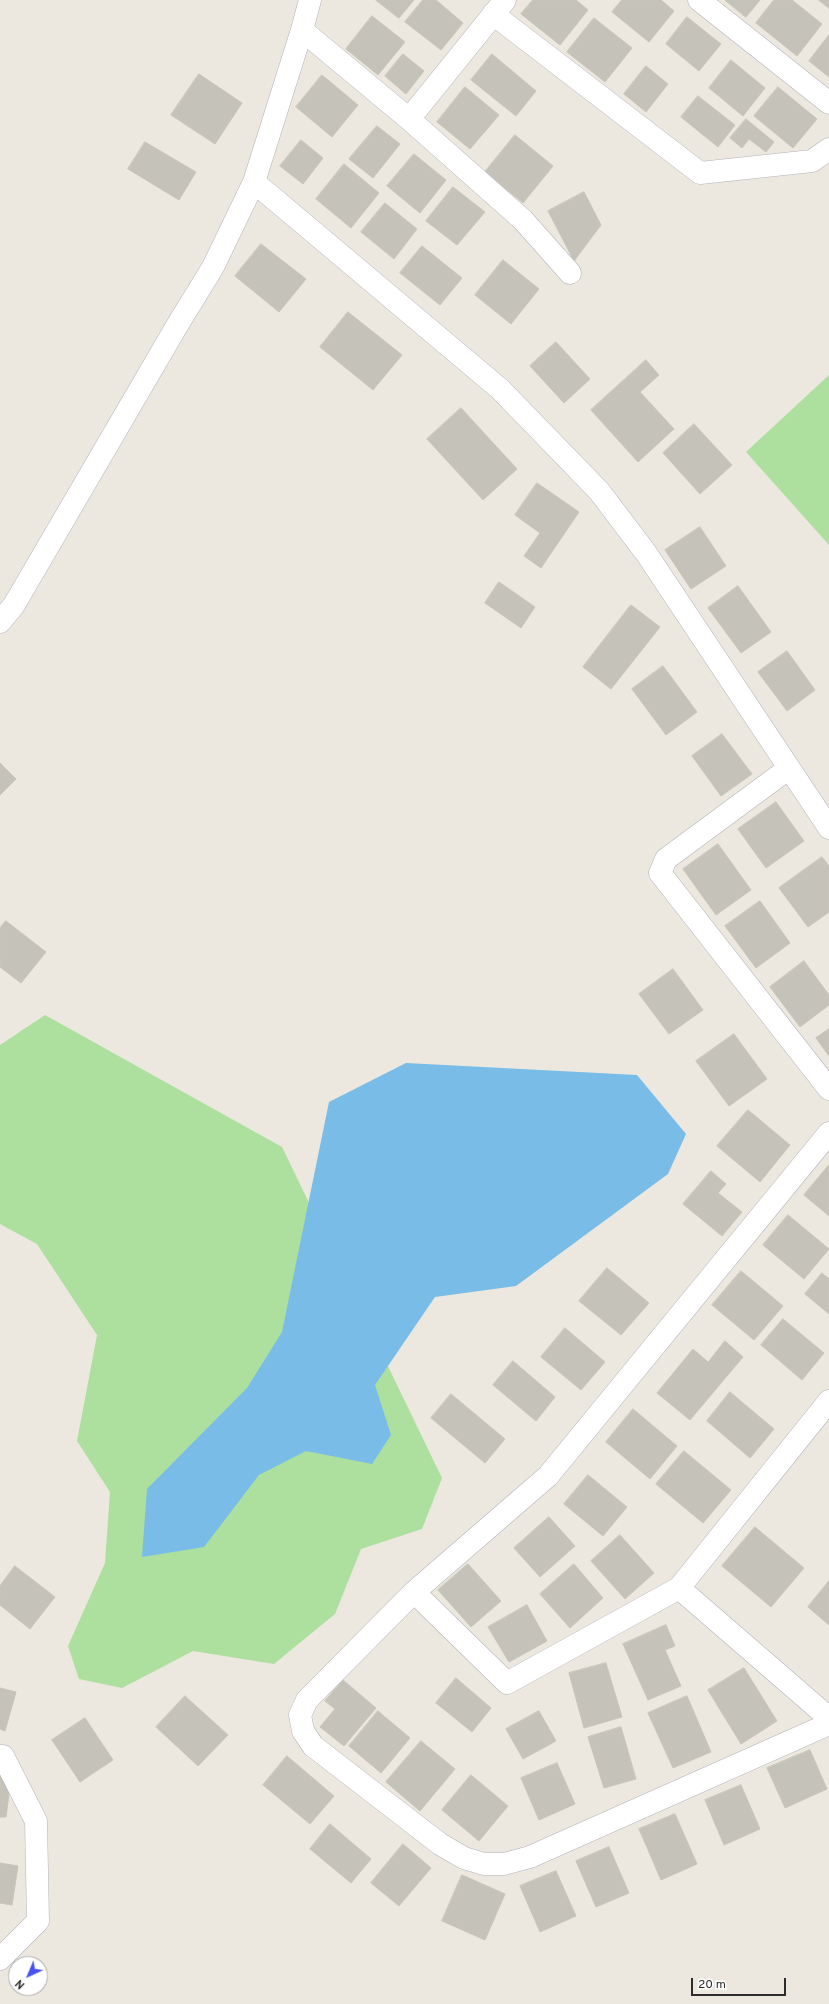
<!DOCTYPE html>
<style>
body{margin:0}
#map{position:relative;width:829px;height:2004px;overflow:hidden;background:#ece8df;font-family:Overpass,sans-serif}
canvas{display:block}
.north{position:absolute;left:8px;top:1956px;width:40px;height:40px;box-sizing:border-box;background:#fff;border:1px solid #ababab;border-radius:50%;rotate:224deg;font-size:11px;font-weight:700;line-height:16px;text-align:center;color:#2c2c2c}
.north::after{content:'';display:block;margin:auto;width:14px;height:18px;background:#4953ef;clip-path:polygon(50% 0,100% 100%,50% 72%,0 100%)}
.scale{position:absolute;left:691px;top:1978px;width:95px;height:18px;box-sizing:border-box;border:2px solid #2c2c2c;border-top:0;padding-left:5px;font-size:12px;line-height:14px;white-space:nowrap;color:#2c2c2c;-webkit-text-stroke:3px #fff;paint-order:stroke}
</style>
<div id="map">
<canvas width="829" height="2004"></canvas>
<div class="north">N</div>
<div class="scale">20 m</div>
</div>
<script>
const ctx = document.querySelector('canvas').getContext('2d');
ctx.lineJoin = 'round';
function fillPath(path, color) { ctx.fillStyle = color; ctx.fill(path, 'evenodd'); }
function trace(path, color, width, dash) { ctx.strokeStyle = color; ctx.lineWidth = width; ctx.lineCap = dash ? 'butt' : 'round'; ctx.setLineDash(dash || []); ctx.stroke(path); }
fillPath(new Path2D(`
 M829,375V545L746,452Z
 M45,1015L282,1147L442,1478L422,1529L361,1549L335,1614L274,1664L193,1651L122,1688L79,1679L68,1646L105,1563L110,1492L77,1441L97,1335L37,1244L0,1224V1045Z`), '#addf9f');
fillPath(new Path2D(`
 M406,1063L637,1075L686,1134L668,1174L516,1286L435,1297L375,1385L391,1435L372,1464L306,1451L259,1475L204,1547L142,1557L147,1489L247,1388L282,1332L329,1102Z`), '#79bce7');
const building = new Path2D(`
 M376,0H414L399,18Z
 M423,0H436L463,23L441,50L405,22Z
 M533,0H576L588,10L560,45L521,14Z
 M622,0H661L674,11L649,42L612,12Z
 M725,0H760L746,17Z
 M774,0H792L822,24L797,56L756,23Z
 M819,0H829V8Z
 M372,16L405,42L378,75L346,49Z
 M687,17L721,44L699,71L666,44Z
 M594,18L632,48L605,82L567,52Z
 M829,35V77L809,61Z
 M403,54L424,71L406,94L385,76Z
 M492,54L536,91L516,116L471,80Z
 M731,60L765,88L743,116L709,88Z
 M646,66L668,84L646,112L624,94Z
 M199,74L242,103L215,144L171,115Z
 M322,75L358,105L332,137L296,107Z
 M465,87L499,115L470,149L437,122Z
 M778,87L817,119L793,148L754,116Z
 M698,96L735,125L718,147L681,117Z
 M746,119L774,142L766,152L749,139L742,148L730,138Z
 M377,126L400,144L373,178L349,159Z
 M515,135L553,166L523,203L485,172Z
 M301,140L323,158L303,184L280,166Z
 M145,142L196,172L179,200L128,169Z
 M414,154L446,180L420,213L387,186Z
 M344,164L379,193L351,228L316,199Z
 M453,187L485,212L457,245L426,221Z
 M584,192L601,225L574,261L548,211Z
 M385,203L417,229L394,259L361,232Z
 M261,244L306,279L279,312L235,276Z
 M422,246L462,278L440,305L400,273Z
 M503,260L539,289L511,324L475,295Z
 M348,312L402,355L373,390L320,347Z
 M556,342L590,379L564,403L530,366Z
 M646,360L659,375L640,392L674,429L638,462L591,410Z
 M461,408L517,469L483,500L427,439Z
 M694,424L732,465L700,494L663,453Z
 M537,483L579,512L541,568L524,556L540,533L515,515Z
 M700,527L726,566L691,589L665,550Z
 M499,582L535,607L521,628L485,603Z
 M738,586L771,632L741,653L708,608Z
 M631,605L660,627L611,689L583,667Z
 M787,651L815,690L787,711L758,672Z
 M663,666L697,712L666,735L632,689Z
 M722,734L752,774L721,796L692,756Z
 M0,763L16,779L0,795Z
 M776,802L804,841L766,868L738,829Z
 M718,844L751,890L716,915L683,869Z
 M822,857L829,866V912L808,927L779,888Z
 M760,901L790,943L756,968L725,926Z
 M6,921L46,952L21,983L0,967V928Z
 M804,961L829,995V1005L800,1027L770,987Z
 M673,969L703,1010L669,1034L639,994Z
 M829,1029V1056L816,1038Z
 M734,1034L767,1079L729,1106L696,1061Z
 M748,1110L790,1145L760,1182L717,1146Z
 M829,1165V1216L804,1195Z
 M711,1171L726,1184L718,1193L742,1212L722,1236L683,1204Z
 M788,1215L829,1249L804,1279L763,1245Z
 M607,1268L649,1303L621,1335L579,1301Z
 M741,1271L783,1306L754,1340L712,1305Z
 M822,1273L829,1279V1314L805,1294Z
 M783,1319L824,1353L802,1380L761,1345Z
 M565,1328L605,1362L581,1390L541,1357Z
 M725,1341L743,1357L690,1420L657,1393L693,1349L708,1362Z
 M513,1361L555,1397L536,1421L493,1385Z
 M730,1392L774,1429L750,1458L707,1421Z
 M451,1394L505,1439L485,1463L431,1418Z
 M633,1409L677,1446L650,1479L606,1442Z
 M684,1451L731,1490L703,1523L656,1484Z
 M588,1475L627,1507L603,1536L564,1504Z
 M549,1517L575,1546L540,1577L514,1548Z
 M755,1527L804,1568L771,1607L722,1566Z
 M620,1535L654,1573L625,1599L591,1561Z
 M468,1564L501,1601L471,1627L438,1590Z
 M574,1564L603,1598L570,1628L540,1594Z
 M15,1566L55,1597L30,1629L0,1605V1586Z
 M829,1581V1625L808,1607Z
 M527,1605L547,1641L509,1662L488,1627Z
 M666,1625L675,1646L665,1650L681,1686L648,1700L623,1644Z
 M606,1663L622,1717L584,1728L569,1673Z
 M744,1668L777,1721L741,1744L708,1690Z
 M456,1678L491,1708L472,1732L436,1703Z
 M343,1680L376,1708L344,1746L320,1727L335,1709L325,1701Z
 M0,1688L16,1692L5,1731L0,1729Z
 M185,1696L228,1735L198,1766L156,1727Z
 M687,1696L711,1752L673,1768L648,1713Z
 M378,1711L410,1738L381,1773L349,1746Z
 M539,1711L556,1741L523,1759L506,1729Z
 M85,1718L113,1760L80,1782L52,1740Z
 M621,1727L636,1779L604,1788L588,1737Z
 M421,1741L455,1769L420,1811L386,1782Z
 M810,1750L827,1789L785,1808L767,1768Z
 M287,1756L334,1796L310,1824L263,1785Z
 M557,1763L575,1804L539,1820L521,1778Z
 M471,1775L508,1806L479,1841L442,1810Z
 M0,1776L11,1778L6,1817H0Z
 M741,1785L760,1829L724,1845L705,1800Z
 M675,1814L697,1864L661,1880L639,1829Z
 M330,1824L371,1859L351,1883L310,1849Z
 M403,1844L431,1868L399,1906L371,1883Z
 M609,1847L629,1893L596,1907L576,1861Z
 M0,1863L18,1866L12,1905L0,1903Z
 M556,1871L576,1916L540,1932L520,1886Z
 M462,1875L505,1894L485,1940L442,1921Z`);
fillPath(building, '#c5c2ba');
trace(building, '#c8c4b8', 1);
const minor = new Path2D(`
 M699,0L829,103
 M493,14L700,173L812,161L829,149
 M302,30L409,119L505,0
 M409,119L523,220L570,273
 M254,182L500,389L599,491L646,553L829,828
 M0,622L14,605L178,324L213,267L254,182L302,30L310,0
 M788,769L666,859L660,873L829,1089
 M829,1133L548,1476L414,1592L307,1700L300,1715L303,1731L313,1746L440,1844L464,1858L484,1864H504L530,1857L829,1724
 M679,1588L829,1718
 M414,1592L507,1683L679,1588L829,1401
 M0,1756H3L36,1821L38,1921L0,1959`);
trace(minor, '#b2b3be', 23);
trace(minor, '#fff', 22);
</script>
